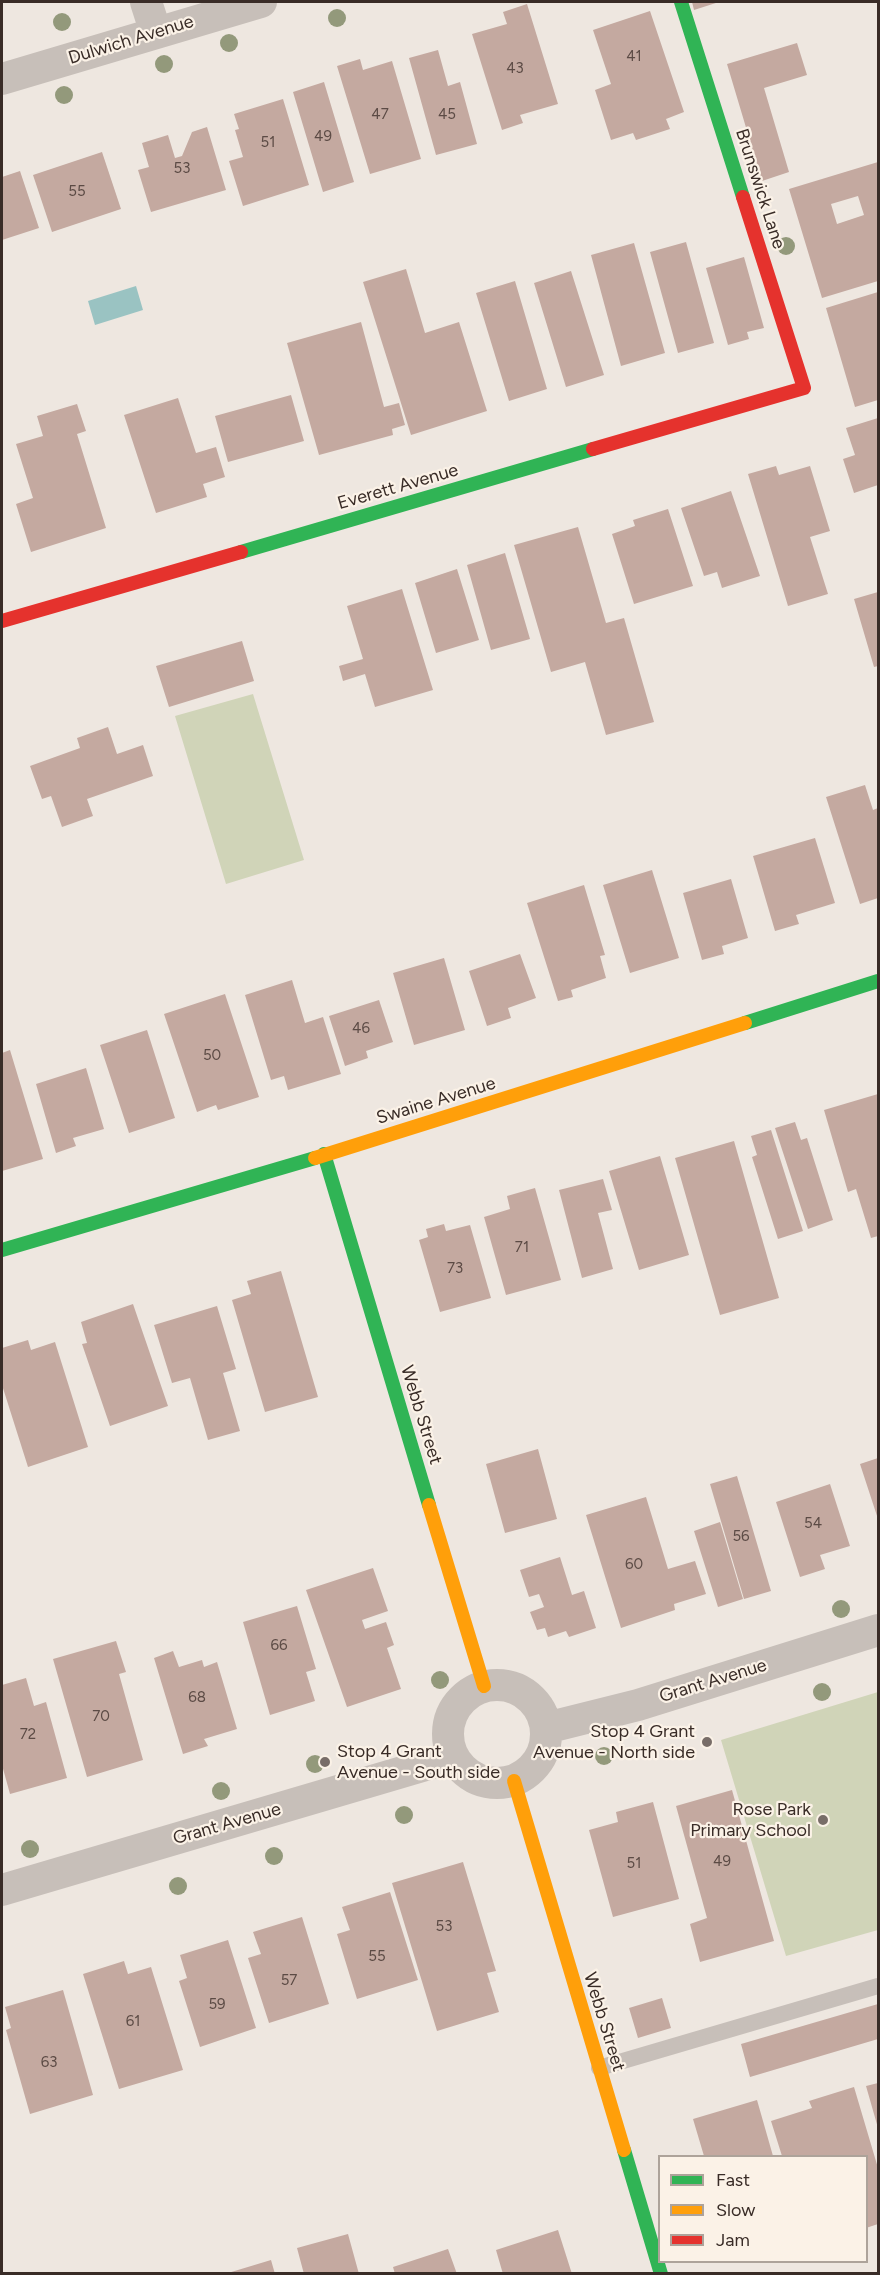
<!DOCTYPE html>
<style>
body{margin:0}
#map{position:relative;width:880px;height:2275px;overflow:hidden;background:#eee7e0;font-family:Figtree,sans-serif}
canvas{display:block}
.frame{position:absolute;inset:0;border:3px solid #392c27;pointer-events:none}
.legend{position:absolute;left:658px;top:2155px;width:210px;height:108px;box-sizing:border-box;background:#fbf2e7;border:2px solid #ada39a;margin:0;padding:8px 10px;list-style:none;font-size:18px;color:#392c27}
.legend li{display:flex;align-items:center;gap:12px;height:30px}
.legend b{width:30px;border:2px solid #ada39a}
</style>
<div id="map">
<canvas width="880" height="2275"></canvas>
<div class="frame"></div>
<ul class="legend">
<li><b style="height:8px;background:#30b455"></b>Fast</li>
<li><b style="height:8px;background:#ff9f0a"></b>Slow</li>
<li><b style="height:8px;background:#e5322d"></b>Jam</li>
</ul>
</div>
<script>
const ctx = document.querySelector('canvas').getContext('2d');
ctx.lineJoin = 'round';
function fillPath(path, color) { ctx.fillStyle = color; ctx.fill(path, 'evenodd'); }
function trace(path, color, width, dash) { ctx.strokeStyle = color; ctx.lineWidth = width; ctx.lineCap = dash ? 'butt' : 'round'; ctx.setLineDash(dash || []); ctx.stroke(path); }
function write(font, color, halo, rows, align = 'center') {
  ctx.font = font + ' Figtree,sans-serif'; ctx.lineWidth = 4.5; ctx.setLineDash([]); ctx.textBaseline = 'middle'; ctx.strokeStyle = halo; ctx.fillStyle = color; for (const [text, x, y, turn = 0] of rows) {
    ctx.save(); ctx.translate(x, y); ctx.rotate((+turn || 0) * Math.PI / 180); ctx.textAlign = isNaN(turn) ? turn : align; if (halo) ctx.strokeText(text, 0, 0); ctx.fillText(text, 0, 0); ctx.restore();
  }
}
fillPath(new Path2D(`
 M253,694L304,860L226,884L175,716Z
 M878,1692V1930L786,1956L721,1740Z`), '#d0d4b8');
fillPath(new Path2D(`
 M136,286L143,310L95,325L88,301Z`), '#9ac3c2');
fillPath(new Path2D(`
 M692,2H719L694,10Z
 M527,4L558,104L520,115L523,123L502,130L472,34L507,24L503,12Z
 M650,11L684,112L666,119L670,129L636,140L633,133L611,140L595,90L611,84L593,30Z
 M797,43L807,75L764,88L789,172L762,181L727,64Z
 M438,50L448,86L460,82L477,144L436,155L409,58Z
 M360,59L363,70L392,61L421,159L370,174L337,66Z
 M324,82L354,182L323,192L293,92Z
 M283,99L309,185L243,206L229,161L243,157L235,130L239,129L234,114Z
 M207,127L226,190L151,212L138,170L149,167L142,143L168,135L175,158L182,156L192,132Z
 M102,152L121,209L52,232L33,175Z
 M878,162V281L822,298L789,189ZM858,196L864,215L837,224L831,204Z
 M20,171L39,228L2,240V177Z
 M686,242L714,343L678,353L650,252Z
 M634,243L665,353L621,366L591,255Z
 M744,257L764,328L747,332L749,339L728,345L706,268Z
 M406,269L425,333L459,322L487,411L411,435L363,282Z
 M571,271L604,375L566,387L534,283Z
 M515,281L547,389L509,401L476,293Z
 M878,292V400L855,407L826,308Z
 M361,322L384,407L399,403L405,425L392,429L393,435L319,455L287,343Z
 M291,395L304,441L228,462L215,416Z
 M178,398L196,453L216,447L225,477L203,484L207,497L156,513L124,415Z
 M77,404L86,431L77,434L106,528L31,552L16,504L33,498L16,444L43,436L37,416Z
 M878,418V485L854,493L843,459L855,455L846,428Z
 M776,466L779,475L810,466L830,531L810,537L828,594L788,606L748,474Z
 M731,491L760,576L722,588L717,572L704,576L681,508Z
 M668,509L693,586L634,604L612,534L635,526L633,520Z
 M578,527L606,623L624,618L654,722L606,735L585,662L551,672L514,545Z
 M505,553L530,639L491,650L467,565Z
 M457,569L479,640L436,653L415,583Z
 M402,589L433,690L375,707L365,674L343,681L339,666L363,659L347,606Z
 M878,592V666L874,667L854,599Z
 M242,641L254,681L169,707L156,666Z
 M108,727L117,754L143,745L153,776L87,799L93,816L62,827L51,796L42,799L30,766L80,748L77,738Z
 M865,785L873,810L878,808V898L860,904L826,797Z
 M815,838L835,903L796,915L799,924L775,931L753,856Z
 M652,870L679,958L630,973L603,885Z
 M731,879L748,938L722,946L724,954L702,960L683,893Z
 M584,885L605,955L600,956L606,978L571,990L573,997L558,1001L527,903Z
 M520,954L536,998L508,1008L511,1018L487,1026L469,971Z
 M444,958L465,1030L414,1045L393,973Z
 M292,980L305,1023L323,1017L341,1074L288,1090L284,1076L271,1080L245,995Z
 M225,994L259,1097L218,1110L216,1105L197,1112L164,1014Z
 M379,1000L393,1042L366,1051L368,1058L345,1066L329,1016Z
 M147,1030L175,1118L129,1133L100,1045Z
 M10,1050L43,1159L2,1171V1053Z
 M86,1068L104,1129L73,1138L76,1146L56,1153L36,1084Z
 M878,1094V1236L871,1238L856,1189L848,1192L824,1110Z
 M795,1122L801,1140L807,1138L833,1220L808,1229L775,1128Z
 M771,1130L803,1231L778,1239L752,1157L757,1155L751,1136Z
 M734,1141L779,1298L720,1315L675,1158Z
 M660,1156L689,1255L639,1270L609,1171Z
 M603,1179L612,1210L598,1213L613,1269L582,1278L559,1190Z
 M535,1188L561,1280L506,1295L484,1217L510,1209L507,1196Z
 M444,1224L446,1231L470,1225L491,1298L440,1312L419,1240L428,1237L426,1229Z
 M281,1271L318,1397L265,1412L232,1300L251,1294L247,1281Z
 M133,1304L168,1406L110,1426L82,1344L87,1343L81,1322Z
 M217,1306L236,1369L223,1373L240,1431L208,1440L190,1378L172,1383L154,1325Z
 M28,1340L31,1350L55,1342L88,1447L28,1467L2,1385V1348Z
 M538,1449L557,1519L505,1533L486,1464Z
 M878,1458V1519L860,1464Z
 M737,1476L771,1591L744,1599L710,1484Z
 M830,1484L850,1546L820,1555L825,1569L800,1577L776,1502Z
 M646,1497L668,1569L695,1561L706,1594L674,1604L675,1610L621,1628L586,1515Z
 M720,1522L743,1599L718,1607L694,1531Z
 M560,1557L572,1595L584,1591L596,1628L569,1637L566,1631L548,1637L545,1628L537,1630L530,1612L544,1607L539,1594L529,1597L520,1570Z
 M373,1568L388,1611L362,1620L365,1629L386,1622L394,1645L387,1648L401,1689L347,1707L306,1590Z
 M297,1606L316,1669L306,1672L315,1701L270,1715L243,1622Z
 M116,1641L126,1672L119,1674L143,1760L87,1777L53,1659Z
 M173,1651L179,1667L202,1660L204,1667L217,1662L237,1729L204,1739L208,1746L183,1754L154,1658Z
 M26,1678L34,1706L46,1702L67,1778L10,1794L2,1765V1685Z
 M732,1790L774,1941L700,1962L690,1924L707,1918L676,1806Z
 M653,1802L679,1899L613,1917L589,1830L618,1822L616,1812Z
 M463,1862L496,1971L487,1973L499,2012L437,2031L392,1883Z
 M390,1892L418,1980L357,1999L337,1934L350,1930L342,1907Z
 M302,1917L329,2004L269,2023L248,1958L261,1954L253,1932Z
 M228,1940L256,2028L200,2047L179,1981L187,1978L180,1955Z
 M124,1961L128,1974L151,1967L183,2070L119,2089L83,1974Z
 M63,1990L93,2095L30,2114L6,2030L11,2028L5,2007Z
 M662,1998L671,2028L638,2038L629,2008Z
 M878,2004V2039L750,2077L741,2044Z
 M878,2083V2128L866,2086Z
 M854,2087L878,2168V2224L866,2228V2156H782L771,2121L812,2108L809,2101Z
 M757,2100L773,2156H704L693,2119Z
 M558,2230L572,2274H503L496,2250Z
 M348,2234L359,2274H304L297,2248Z
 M448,2249L457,2274H395L393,2267Z
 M271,2260L275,2274H228V2273Z`), '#c4a9a0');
trace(new Path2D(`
 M599,2068L878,1986`), '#c7bfb9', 16);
trace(new Path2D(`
 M146,2L156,33
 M2,79L261,2
 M448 1734a49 49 0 1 1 98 0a49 49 0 1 1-98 0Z
 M546,1728L638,1705L878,1630
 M2,1890L453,1757`), '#c7bfb9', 32);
trace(new Path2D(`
 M681,2L743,197
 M241,552L593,449
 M745,1023L878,981
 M324,1154L429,1505
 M2,1250L315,1158
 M624,2150L661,2274`), '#30b455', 14);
trace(new Path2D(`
 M315,1158L745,1023
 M429,1505L484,1686
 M514,1781L624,2150`), '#ff9f0a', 14);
trace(new Path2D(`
 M593,449L804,388L743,197
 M2,621L241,552`), '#e5322d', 14);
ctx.fillStyle = '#93997b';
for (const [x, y] of [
 [337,18],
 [62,22],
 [229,43],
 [164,64],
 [64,95],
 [786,246],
 [841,1609],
 [440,1680],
 [822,1692],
 [604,1756],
 [315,1764],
 [221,1791],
 [404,1815],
 [30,1849],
 [274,1856],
 [178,1886]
]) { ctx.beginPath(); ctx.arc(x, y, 9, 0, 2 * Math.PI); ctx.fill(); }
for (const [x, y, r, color] of [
 [707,1742,6,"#786d68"],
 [325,1762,6,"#786d68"],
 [823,1820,6,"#786d68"]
]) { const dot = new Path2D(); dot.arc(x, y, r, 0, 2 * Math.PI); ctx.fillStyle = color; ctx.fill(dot); trace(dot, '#fbf2e7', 2); }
write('15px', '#5c4b45', null, [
 ["41",634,57],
 ["43",515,69],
 ["47",380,115],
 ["45",447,115],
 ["49",323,137],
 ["51",268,143],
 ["53",182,169],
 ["55",77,192],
 ["46",361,1029],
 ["50",212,1056],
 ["71",522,1248],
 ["73",455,1269],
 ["54",813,1524],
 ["56",741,1537],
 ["60",634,1565],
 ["66",279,1646],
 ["68",197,1698],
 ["70",101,1717],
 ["72",28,1735],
 ["49",722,1862],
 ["51",634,1864],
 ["53",444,1927],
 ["55",377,1957],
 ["57",289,1981],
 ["59",217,2005],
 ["61",133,2022],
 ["63",49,2063]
]);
write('18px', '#392c27', '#fbf2e7', [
 ["Dulwich Avenue",131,40,-17],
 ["Brunswick Lane",760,189,72],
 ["Everett Avenue",398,487,-16],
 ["Swaine Avenue",436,1101,-17],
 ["Webb Street",421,1415,73],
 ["Grant Avenue",713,1681,-17],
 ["Grant Avenue",227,1824,-16],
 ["Webb Street",604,2022,73]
]);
write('18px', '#392c27', '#fbf2e7', [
 ["Stop 4 Grant",695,1732],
 ["Avenue - North side",695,1753],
 ["Stop 4 Grant",337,1752,"left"],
 ["Avenue - South side",337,1773,"left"],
 ["Rose Park",811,1810],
 ["Primary School",811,1831]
], 'right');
</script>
